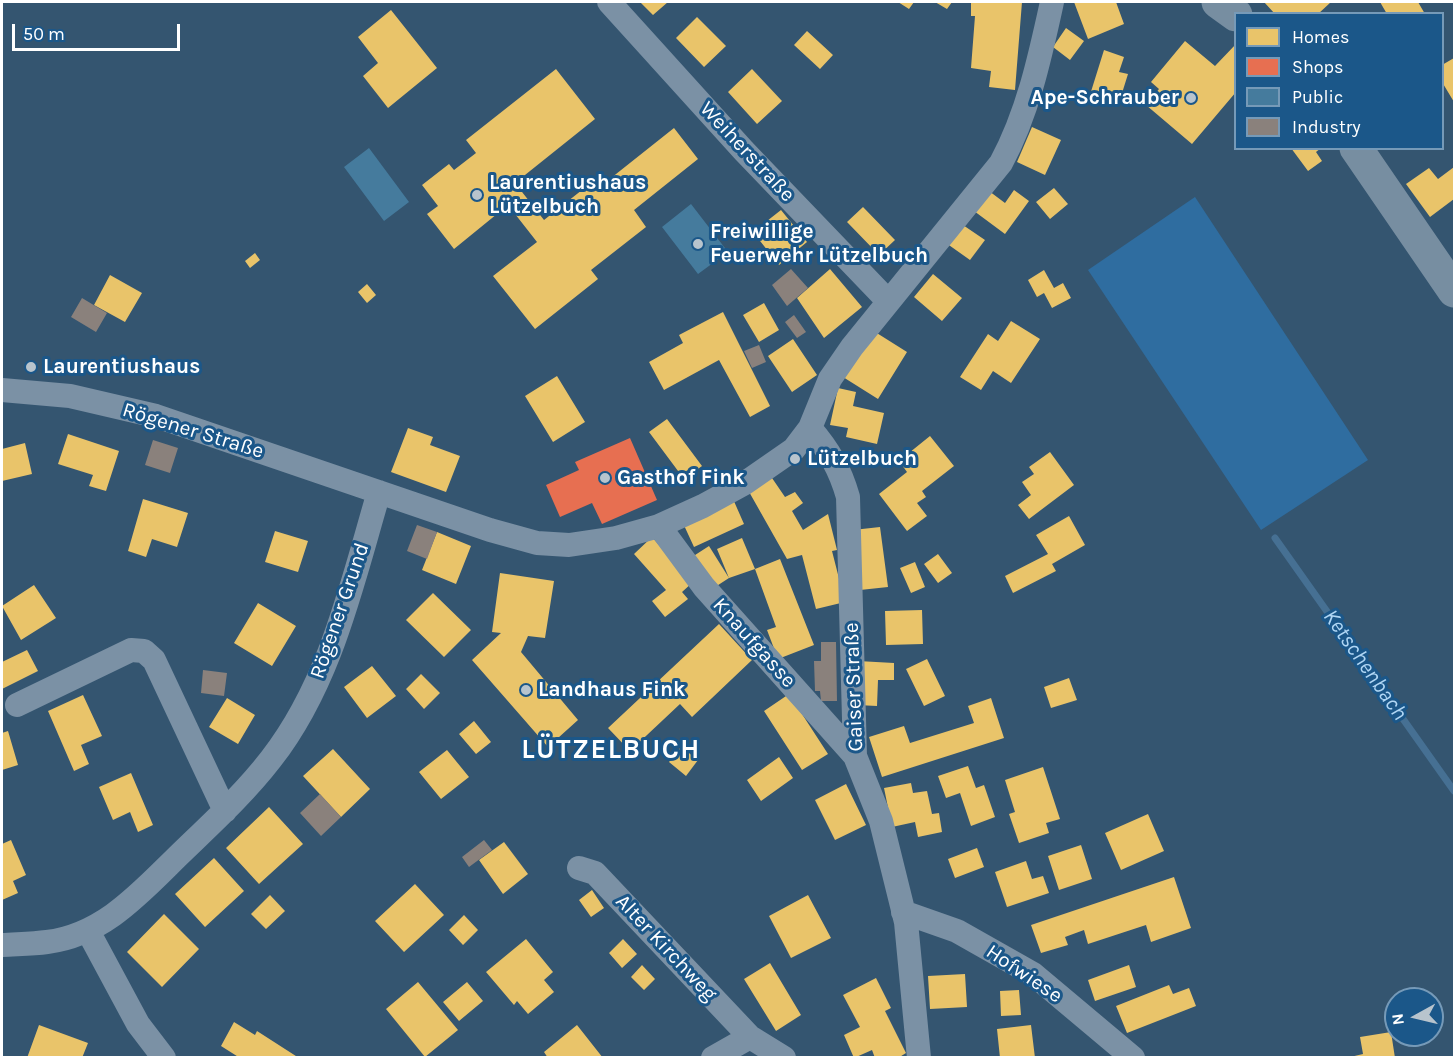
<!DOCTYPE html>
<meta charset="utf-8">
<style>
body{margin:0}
#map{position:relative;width:1456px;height:1059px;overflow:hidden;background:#345570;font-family:Karla,sans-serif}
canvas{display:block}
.frame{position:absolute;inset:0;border:3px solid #fff;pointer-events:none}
.legend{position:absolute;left:1234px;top:12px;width:210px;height:138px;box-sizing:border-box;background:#1b5789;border:2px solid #769ab8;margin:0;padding:8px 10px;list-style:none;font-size:18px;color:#fff}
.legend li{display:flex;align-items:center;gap:12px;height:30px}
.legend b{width:30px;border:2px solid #769ab8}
.north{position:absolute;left:1384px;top:987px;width:60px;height:60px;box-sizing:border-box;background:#1b5789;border:2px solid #769ab8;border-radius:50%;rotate:262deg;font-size:16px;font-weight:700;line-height:24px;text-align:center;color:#fff}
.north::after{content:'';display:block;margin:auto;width:21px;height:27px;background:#b8c4cd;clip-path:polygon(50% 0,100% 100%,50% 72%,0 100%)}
.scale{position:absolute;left:12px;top:24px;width:168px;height:27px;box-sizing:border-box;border:3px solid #fff;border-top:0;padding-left:8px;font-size:18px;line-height:21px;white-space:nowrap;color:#fff;-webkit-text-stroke:4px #1b5789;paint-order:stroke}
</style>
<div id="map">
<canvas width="1456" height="1059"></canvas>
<div class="frame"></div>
<ul class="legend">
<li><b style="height:16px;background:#e9c46a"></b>Homes</li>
<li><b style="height:16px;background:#e76f51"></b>Shops</li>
<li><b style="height:16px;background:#457b9d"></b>Public</li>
<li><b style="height:16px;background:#8a817c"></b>Industry</li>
</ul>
<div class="north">N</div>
<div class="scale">50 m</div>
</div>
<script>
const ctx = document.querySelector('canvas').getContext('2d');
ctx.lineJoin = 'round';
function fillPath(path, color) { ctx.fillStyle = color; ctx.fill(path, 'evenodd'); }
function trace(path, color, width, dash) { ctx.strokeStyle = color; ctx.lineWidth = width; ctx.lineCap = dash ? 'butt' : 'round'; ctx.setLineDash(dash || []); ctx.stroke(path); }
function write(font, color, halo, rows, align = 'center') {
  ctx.font = font + ' Karla,sans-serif'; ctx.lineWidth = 6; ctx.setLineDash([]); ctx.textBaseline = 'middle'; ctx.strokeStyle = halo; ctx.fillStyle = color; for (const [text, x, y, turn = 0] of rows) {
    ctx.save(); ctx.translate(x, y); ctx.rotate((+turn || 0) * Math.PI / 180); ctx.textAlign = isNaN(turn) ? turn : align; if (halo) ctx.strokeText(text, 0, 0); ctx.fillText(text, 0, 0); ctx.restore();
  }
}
fillPath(new Path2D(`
 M1195,197L1368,460L1261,530L1088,270Z`), '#2f6da0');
fillPath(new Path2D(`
 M640,2H668L653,15Z
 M898,2H914L909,9Z
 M935,2H952L947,9Z
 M971,2H1022L1015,90L989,87L991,71L971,68L975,16H971Z
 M1074,2H1116L1124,24L1088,39Z
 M1264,2H1331L1318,14H1275Z
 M1380,2H1418L1425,14H1387Z
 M391,10L437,68L388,108L363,76L378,63L358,37Z
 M697,17L726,46L704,67L676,38Z
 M1066,28L1084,41L1070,60L1053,47Z
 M807,31L833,55L820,69L794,45Z
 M1185,41L1215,66L1236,44V92L1192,144L1146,105L1159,89L1151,82Z
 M1104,50L1124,57L1119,72L1128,74L1118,106L1089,98Z
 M1454,58V102L1442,82V65Z
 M556,69L595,119L515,183L544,220L601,175L606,182L674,128L698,159L634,210L646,227L591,270L598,279L535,329L493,276L537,242L508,205L454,249L427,214L438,206L422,185L449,164L454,170L476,153L466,140Z
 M752,69L782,101L757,124L728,92Z
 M1032,127L1061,140L1045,175L1017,162Z
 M1291,148H1321L1316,152L1322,161L1308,171Z
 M1454,167V199L1430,217L1406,184L1429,168L1438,179Z
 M1054,188L1068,204L1050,219L1036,202Z
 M1014,190L1029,201L1005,234L974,211L989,191L1005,203Z
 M863,207L895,240L879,255L847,222Z
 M781,210L807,242L779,265L753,232Z
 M960,223L985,240L970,260L946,243Z
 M255,253L260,260L250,268L245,261Z
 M830,269L862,307L824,338L797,298Z
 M1044,270L1054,288L1063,283L1071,298L1052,308L1044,293L1037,297L1028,280Z
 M933,274L962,298L942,321L914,297Z
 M110,275L142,293L125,322L94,305Z
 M367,284L376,295L367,303L358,292Z
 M764,303L779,330L759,342L743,315Z
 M723,312L770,406L750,417L719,360L664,390L649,362L683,343L679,335Z
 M1011,321L1040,339L1011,383L993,371L981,390L960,377L988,334L998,341Z
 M872,330L907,352L878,399L843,377Z
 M793,339L817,375L792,392L768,356Z
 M557,376L585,422L553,442L525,396Z
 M838,388L856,392L853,406L884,413L877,444L846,437L848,428L830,425Z
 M667,419L702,466L684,479L649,432Z
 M408,428L433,437L430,445L460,456L446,492L391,472Z
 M68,434L119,451L106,491L89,486L93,475L58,464Z
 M930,436L954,466L922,491L926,497L917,503L927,516L907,531L879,494L907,472L899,461Z
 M25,443L32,474L2,481V449Z
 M1050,452L1074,485L1029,519L1018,505L1031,495L1022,482L1034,474L1029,467Z
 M772,478L785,497L795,492L803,503L792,511L803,530L828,514L837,550L832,551L845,602L816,609L802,555L787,559L748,490Z
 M143,499L188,513L177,547L152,539L146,557L128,551Z
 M733,499L744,524L694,547L682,521Z
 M1069,516L1085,545L1052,564L1056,571L1013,593L1005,576L1048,554L1036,535Z
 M880,527L888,587L860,590L853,530Z
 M275,531L308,541L298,572L265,562Z
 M437,532L471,546L456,584L422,570Z
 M652,537L692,583L682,592L688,599L665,617L652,601L666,590L634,554Z
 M742,538L755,569L729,578L712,589L692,557L709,546L729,578L717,549Z
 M938,554L952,573L938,583L924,564Z
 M780,559L814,645L778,659L767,630L776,627L755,569Z
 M915,562L925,587L911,593L900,568Z
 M500,573L554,581L545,638L528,636L521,652L578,720L548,747L472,660L501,633L492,632Z
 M34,585L56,618L21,640L2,606Z
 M433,593L471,630L444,657L406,620Z
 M258,603L296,626L272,666L234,643Z
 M922,610L923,644L886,645L885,611Z
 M719,624L752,660L692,717L680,704L630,751L608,728Z
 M27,650L38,671L2,689V662Z
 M927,659L945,696L924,706L906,669Z
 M858,661L894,663V680H878L877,706L857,705Z
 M372,666L396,696L367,718L344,687Z
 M421,674L440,693L424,709L406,689Z
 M1069,678L1077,700L1051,708L1044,687Z
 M789,694L828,754L802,770L764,711Z
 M83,695L102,736L81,745L89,764L74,771L48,711Z
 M227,698L255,715L238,744L209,727Z
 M991,698L1004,738L882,777L869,737L904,726L910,743L974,723L968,706Z
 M474,721L491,742L476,754L459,734Z
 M8,731L18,765L2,770V733Z
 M681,747L698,760L686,776L669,762Z
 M333,749L370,789L341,817L303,776Z
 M447,750L469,777L441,799L419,772Z
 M779,757L793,778L761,801L747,780Z
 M968,766L976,788L984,785L995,817L971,826L960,793L946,798L938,776Z
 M1043,767L1060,819L1046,823L1049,833L1019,843L1009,814L1015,812L1005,780Z
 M131,773L153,825L138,832L130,812L113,820L99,787Z
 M911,783L913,793L927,791L932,814L939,813L942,832L918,837L915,822L892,827L884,788Z
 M846,784L866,825L835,840L815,800Z
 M269,807L303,844L259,884L226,848Z
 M1148,814L1164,851L1121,870L1105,833Z
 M11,840L26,875L13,881L18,893L2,900V844Z
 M504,842L528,874L503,894L479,860Z
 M1081,845L1092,879L1059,890L1048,856Z
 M977,848L984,867L955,878L948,859Z
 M214,858L244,891L205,927L175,894Z
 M1026,861L1032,879L1043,876L1049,893L1007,907L995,872Z
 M1174,877L1191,928L1151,942L1146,925L1088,944L1084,930L1065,937L1068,945L1041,953L1031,925Z
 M415,884L444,915L404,952L375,921Z
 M592,890L604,908L591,917L579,900Z
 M270,895L285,911L266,929L251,914Z
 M808,895L831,938L791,958L769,916Z
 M164,914L199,949L162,987L127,952Z
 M464,915L478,930L463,945L449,930Z
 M526,939L553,972L544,980L554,992L528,1014L517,1001L514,1005L486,972Z
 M623,939L637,954L622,968L609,953Z
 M770,963L801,1015L776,1031L744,979Z
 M642,965L655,979L644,990L631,977Z
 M1129,965L1136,987L1095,1001L1088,980Z
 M965,974L967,1007L930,1009L928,976Z
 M876,978L891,1008L885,1011L906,1053L898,1058H875L872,1050L854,1058L844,1035L860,1027L843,995Z
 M418,982L458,1030L425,1057L386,1009Z
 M467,982L483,1001L459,1021L443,1002Z
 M1169,985L1173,994L1189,988L1196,1006L1127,1033L1116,1006Z
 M1019,990L1021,1015L1001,1016L1000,991Z
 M234,1022L255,1035L257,1031L299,1058H240L221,1046Z
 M39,1025L88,1043L82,1058H27Z
 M577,1025L603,1058H548L544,1052Z
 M1031,1025L1035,1058H1000L997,1029Z
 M1391,1032L1395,1058H1346L1363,1054L1360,1037Z`), '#e9c46a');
fillPath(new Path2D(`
 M630,438L657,500L602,524L592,503L560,517L546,485L579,470L575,462Z`), '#e76f51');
fillPath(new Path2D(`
 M369,148L409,202L384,221L344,167Z
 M691,204L728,252L698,274L662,227Z`), '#457b9d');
fillPath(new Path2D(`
 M791,269L808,288L787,306L772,285Z
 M82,298L107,313L96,332L71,317Z
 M794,315L806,332L797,338L785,322Z
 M759,345L766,362L752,368L744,351Z
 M153,440L178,448L170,473L145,465Z
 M417,525L437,532L427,559L407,551Z
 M821,642H836L837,701H821L820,691H815L814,661H821Z
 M203,670L227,673L224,696L201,693Z
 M320,794L341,817L321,836L300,813Z
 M484,840L492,850L469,867L462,857Z`), '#8a817c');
trace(new Path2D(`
 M1275,538L1454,791`), '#467093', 7);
trace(new Path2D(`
 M609,2L744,151L888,301
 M2,390L70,396L156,416L490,530L537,543L569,545L616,538L659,526L703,506L745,483L794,449L810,428L830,379L852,347L1001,163C1028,113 1040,57 1052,2
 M810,428C829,450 840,469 848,497L855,756L881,821L906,922L919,1058
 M659,526L704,587L855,756
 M17,705L131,650L144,651L154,660L225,811
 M579,868L595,873L750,1037
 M903,912L957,931L1033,974L1133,1058
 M88,931L138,1024L164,1058
 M2,945C16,944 32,944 47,942C104,935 141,892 180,854C211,824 244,794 271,759C331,682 352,583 379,492
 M713,1058L750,1037L784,1058`), '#7b91a5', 24);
trace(new Path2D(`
 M1218,2L1236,15
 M1356,148L1454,291`), '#778ea1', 33);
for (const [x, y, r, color] of [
 [1191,98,6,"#b8c4cd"],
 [477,195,6,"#b8c4cd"],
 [698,244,6,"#b8c4cd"],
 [31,367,6,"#b8c4cd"],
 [795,459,6,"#b8c4cd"],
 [605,478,6,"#b8c4cd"],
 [526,690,6,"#b8c4cd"]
]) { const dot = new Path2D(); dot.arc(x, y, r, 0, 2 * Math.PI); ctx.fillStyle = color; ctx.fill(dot); trace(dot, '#1b5789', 2); }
write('bold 21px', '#fff', '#1b5789', [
 ["Ape-Schrauber",1179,98,"right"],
 ["Laurentiushaus",489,183],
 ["Lützelbuch",489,207],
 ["Freiwillige",710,232],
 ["Feuerwehr Lützelbuch",710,256],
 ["Laurentiushaus",43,367],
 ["Lützelbuch",807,459],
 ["Gasthof Fink",617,478],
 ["Landhaus Fink",538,690]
], 'left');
write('21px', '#fff', '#1b5789', [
 ["Weiherstraße",747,152,47],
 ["Rögener Straße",193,431,17],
 ["Rögener Grund",340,611,-71],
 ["Knaufgasse",754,643,48],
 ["Gaiser Straße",854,687,-92],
 ["Alter Kirchweg",666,948,47],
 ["Hofwiese",1024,974,34]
]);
write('italic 22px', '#b0d6f4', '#1b5789', [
 ["Ketschenbach",1365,665,55]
]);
ctx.letterSpacing = '1.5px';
write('bold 27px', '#fff', '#1b5789', [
 ["LÜTZELBUCH",611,750]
]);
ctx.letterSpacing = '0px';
</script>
